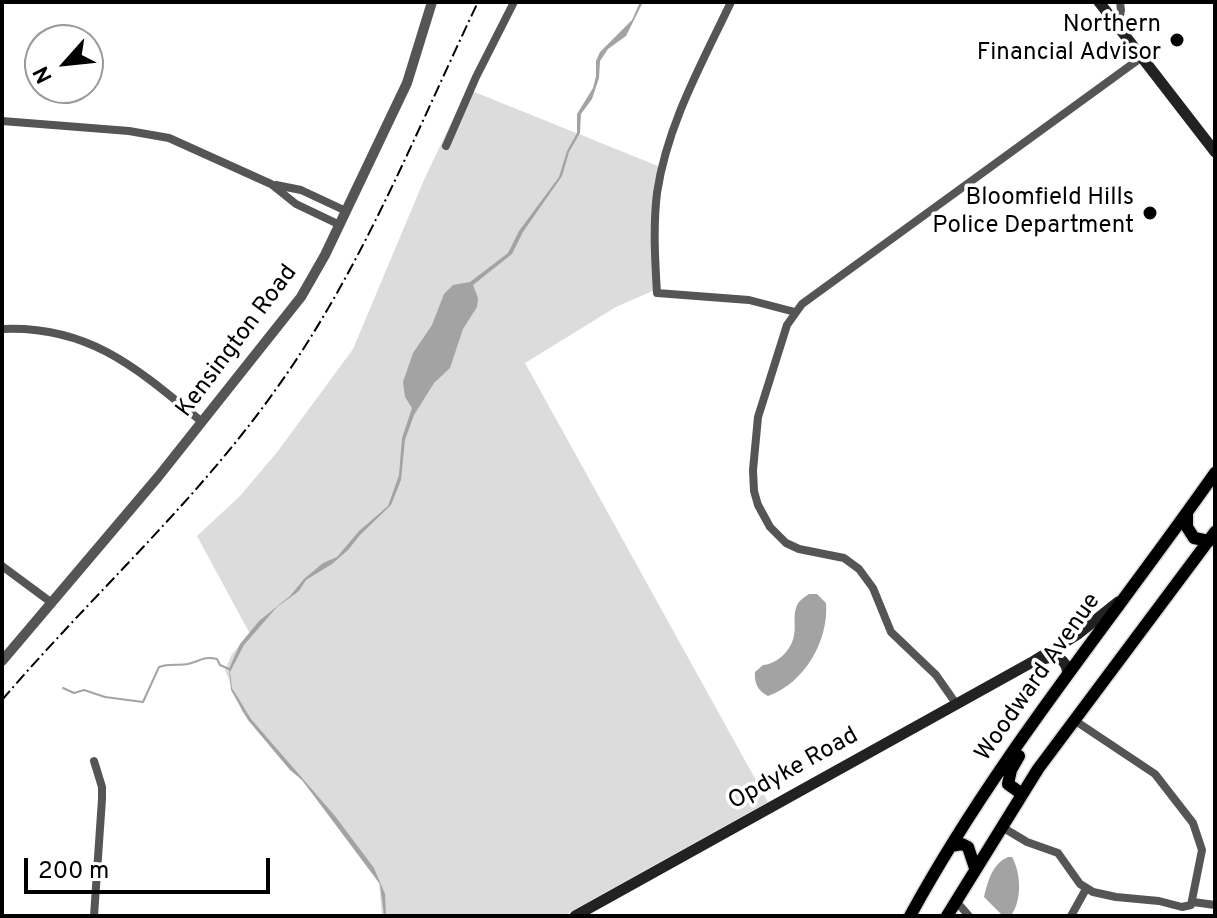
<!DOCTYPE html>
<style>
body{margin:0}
#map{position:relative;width:1217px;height:918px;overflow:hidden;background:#fff;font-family:Overpass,sans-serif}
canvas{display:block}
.frame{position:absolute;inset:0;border:4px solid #000;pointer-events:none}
.north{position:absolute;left:24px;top:24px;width:80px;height:80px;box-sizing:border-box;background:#fff;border:2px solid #999;border-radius:50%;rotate:243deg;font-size:22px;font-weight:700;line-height:32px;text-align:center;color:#000}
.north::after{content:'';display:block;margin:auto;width:28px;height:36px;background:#000;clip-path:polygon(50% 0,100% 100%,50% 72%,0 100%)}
.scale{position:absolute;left:24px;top:858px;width:246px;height:36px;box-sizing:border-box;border:4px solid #000;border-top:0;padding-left:10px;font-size:24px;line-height:28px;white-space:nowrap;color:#000;-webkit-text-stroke:6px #fff;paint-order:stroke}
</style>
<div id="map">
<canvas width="1217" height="918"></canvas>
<div class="frame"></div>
<div class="north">N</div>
<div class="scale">200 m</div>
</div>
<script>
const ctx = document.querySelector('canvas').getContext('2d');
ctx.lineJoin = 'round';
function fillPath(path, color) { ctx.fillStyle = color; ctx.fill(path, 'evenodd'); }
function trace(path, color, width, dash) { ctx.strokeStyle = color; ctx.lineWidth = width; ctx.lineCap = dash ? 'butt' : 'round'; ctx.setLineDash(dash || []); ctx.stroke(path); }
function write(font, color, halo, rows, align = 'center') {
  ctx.font = font + ' Overpass,sans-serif'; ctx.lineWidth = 7; ctx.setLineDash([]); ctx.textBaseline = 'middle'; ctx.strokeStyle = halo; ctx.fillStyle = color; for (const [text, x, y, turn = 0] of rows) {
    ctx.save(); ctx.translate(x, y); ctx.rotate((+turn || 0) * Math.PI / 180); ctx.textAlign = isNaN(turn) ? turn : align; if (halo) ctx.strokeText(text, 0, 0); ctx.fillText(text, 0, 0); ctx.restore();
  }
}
fillPath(new Path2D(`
 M467,89L663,168L658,192L657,289L616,307L525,363L768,802L563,916H382L379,883L312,792L242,712L225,670L232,654L250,634L197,536L240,496L278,451L353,349L424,180Z`), '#dcdcdc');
fillPath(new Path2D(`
 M640,2H643L626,36L608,49L600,61L599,78L592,99L581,114L580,133L569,152L562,176L523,232L512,254L473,285L478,298L477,307L463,329L450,368L434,383L414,415L405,440L401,480L391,505L360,535L348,550L332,564L306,580L299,591L277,607L244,645L230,672L232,688L251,719L335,816L374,868L385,894L386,916H384L380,884L302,780L290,770L248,720L231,690L229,669L240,644L259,621L290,596L304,579L323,563L337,557L359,531L388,506L399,475L402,438L412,408L405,397L403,382L413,353L432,325L444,294L453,285L470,282L508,253L519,231L559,177L567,151L577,133V114L593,88L596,76V61L600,52L632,20Z
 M809,594H817L826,603C829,640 805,683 768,696C758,691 754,683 755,672L763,665C778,664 792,649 794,635C796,626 793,617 796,608C798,601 803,598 809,594Z
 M1008,857H1012C1021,873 1022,899 1012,914L1003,916L984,897C988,881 992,864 1008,857Z`), '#a3a3a3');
trace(new Path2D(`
 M63,688L74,693L84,690L105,697L143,702L159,667C170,663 178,666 188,664C200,661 204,656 217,659L220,665L229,669`), '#a3a3a3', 2);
const primary = new Path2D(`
 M1187,514V527L1194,538L1209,541
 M1019,756L1011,770L1008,784L1022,794
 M951,846L962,844L968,847L975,868
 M910,916C996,758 1112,620 1215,473
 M947,916L1038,769L1215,532`);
trace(primary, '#dbdbdb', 15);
trace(new Path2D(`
 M731,2C702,63 667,125 657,193C653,226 655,260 657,293L749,300L795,312
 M1118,26L1121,10L1120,2
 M2,121L129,131L169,138L271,184L296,204L340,225
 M446,146L476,77L514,2
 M276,185L301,190L346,211
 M2,329C90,325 139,370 202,422
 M2,566L52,603
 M957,705L936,675L891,632L873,588L859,569L844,558L799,549L786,543L770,527L758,505L754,491L753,470L758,417L787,325L802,304L1142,57
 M94,761L102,787V799L94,916
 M1002,827L1027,842L1058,853L1080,884L1093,892L1116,897L1159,901L1182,907L1191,905L1202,850L1193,823L1155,774L1074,720
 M956,901L969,916
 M1193,902L1215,905
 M1071,916L1086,889`), '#555', 8);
trace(new Path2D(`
 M2,661L158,477L301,297L325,255L407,83L432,2`), '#555', 10);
trace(new Path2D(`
 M1099,2L1215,152
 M1043,659C1057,655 1066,658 1068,674
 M575,916L1034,661L1078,634L1118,602`), '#222', 11);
trace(primary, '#000', 12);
trace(new Path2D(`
 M2,700C91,596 194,504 274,392C360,273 415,134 478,2`), '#000', 2, [12, 4, 2, 4]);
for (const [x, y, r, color] of [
 [1177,40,8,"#000"],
 [1150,213,8,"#000"]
]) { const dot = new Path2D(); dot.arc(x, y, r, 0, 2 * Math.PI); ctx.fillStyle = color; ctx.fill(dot); trace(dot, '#fff', 3); }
write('24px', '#000', '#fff', [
 ["Northern",1161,26],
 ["Financial Advisor",1161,54],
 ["Bloomfield Hills",1134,199],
 ["Police Department",1134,227]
], 'right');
write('24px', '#000', '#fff', [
 ["Kensington Road",238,342,-53],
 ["Woodward Avenue",1039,678,-55],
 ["Opdyke Road",794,770,-29]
]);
</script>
